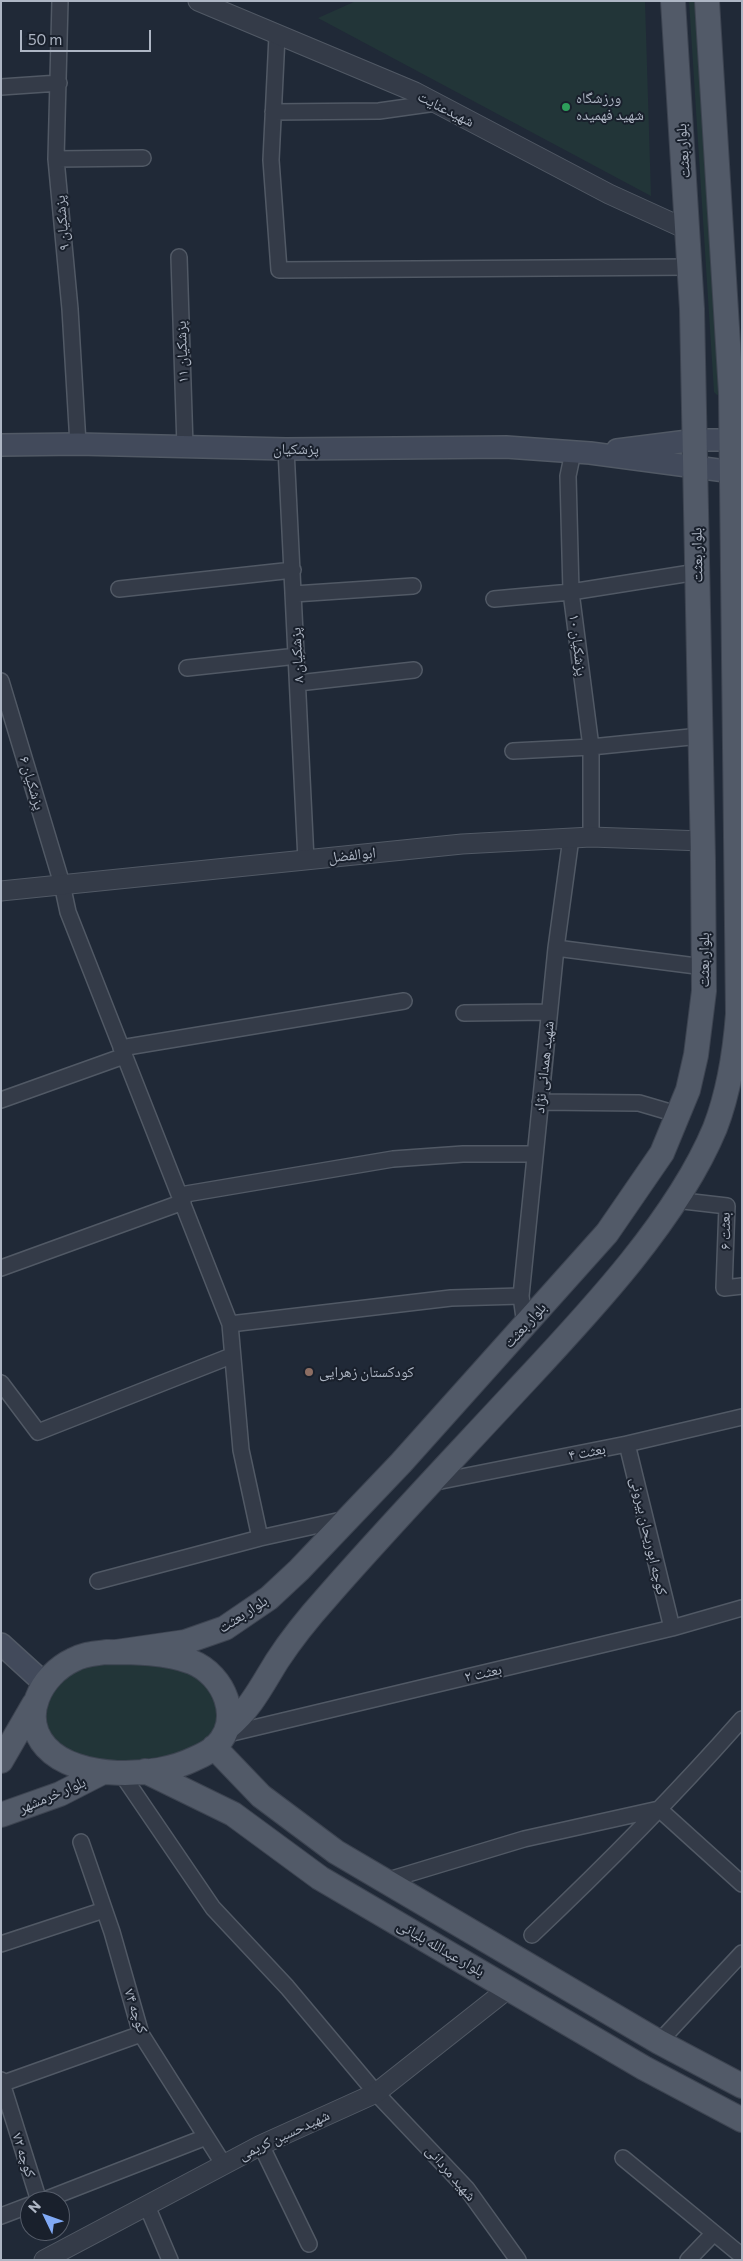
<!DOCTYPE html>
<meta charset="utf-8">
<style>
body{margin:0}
#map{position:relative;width:743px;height:2261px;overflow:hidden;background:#202937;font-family:Commissioner,sans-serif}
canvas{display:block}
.frame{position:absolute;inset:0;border:2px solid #aeb6c4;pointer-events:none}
.north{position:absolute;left:20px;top:2191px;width:50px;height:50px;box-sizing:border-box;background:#19202c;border:1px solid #555c69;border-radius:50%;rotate:312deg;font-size:14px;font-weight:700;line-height:20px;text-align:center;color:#aeb6c4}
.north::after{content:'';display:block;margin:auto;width:18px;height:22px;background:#81aaf6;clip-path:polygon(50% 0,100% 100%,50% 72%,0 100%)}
.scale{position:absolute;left:20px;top:30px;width:131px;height:22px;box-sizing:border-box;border:2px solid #aeb6c4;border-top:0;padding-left:6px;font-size:15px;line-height:18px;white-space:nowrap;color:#aeb6c4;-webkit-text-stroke:4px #19202c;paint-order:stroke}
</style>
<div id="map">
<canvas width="743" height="2261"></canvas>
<div class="frame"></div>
<div class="north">N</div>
<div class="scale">50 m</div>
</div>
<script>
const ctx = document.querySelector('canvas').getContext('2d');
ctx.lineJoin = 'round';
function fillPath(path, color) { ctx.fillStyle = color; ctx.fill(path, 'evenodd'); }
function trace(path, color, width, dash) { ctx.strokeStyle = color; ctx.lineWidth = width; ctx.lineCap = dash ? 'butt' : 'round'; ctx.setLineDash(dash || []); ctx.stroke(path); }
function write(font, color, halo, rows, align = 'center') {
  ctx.font = font + ' Commissioner,"Noto Naskh Arabic",sans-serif'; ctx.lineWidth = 4; ctx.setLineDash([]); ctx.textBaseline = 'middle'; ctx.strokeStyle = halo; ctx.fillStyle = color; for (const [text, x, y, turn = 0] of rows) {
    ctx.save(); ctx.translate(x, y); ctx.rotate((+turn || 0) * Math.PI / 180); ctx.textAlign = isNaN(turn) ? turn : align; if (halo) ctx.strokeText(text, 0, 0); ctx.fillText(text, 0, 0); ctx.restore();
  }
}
fillPath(new Path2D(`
 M356,1H645L651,196L318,18Z
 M689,1H698L721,394L717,395L714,392Z
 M81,1663C109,1663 136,1663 164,1666C171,1667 180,1667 187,1670C201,1675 207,1682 214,1695C247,1761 111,1769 73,1754C66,1751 58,1745 51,1740L41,1705L52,1686Z`), '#223538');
const minor = new Path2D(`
 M60,1L56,159L70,309L78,444
 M277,36L271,160L279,270L690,267
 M1,87L59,83
 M273,112L379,111L436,103
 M56,159L143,158
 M179,257L185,447
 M286,449L306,860
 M573,452L568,476L571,592L591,747V837
 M119,589L293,570
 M294,594L413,586
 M494,599L571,592L697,572
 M187,668L297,656
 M1,681L62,884L68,912L230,1324L241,1450L260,1538L346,1519
 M298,683L414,670
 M513,751L591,747L700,736
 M556,948L704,967
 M464,1013L549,1012
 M121,1048L404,1001
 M1,1100L124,1056
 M540,1102L639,1103L680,1115
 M180,1195L393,1159L463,1154H535
 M675,1200L727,1206L724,1288L742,1286
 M1,1268L183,1202
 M521,1296L556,948L571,838
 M230,1324L451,1298L521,1296L525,1325
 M1,1383L38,1432L231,1356
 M627,1444L672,1628
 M431,1483L627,1444L742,1417
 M98,1581L260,1538
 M224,1735L672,1628L742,1608
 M121,1773L213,1908L287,1987L376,2093L467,2189L518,2260
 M81,1842L112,1932L141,2034L224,2165
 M385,1881L524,1839L659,1809L742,1884
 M532,1935C605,1866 676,1794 742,1719
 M1,1944L104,1910
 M659,2042L742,1953
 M1,2080L39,2201
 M1,2084L141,2034
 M261,2145L309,2244
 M623,2158L742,2256
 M42,2201L206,2137
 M147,2206L170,2260
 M1,2216L30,2205
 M688,2260L713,2234`);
const tertiary = new Path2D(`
 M198,1L415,92L609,194L688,230
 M1,891L462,844L591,837L703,841
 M44,2260L261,2145L376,2093L509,1988`);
const secondary = new Path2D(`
 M1,445L78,444L286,449L506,447L590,453L733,472
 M617,450L696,440H733
 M1,1644L45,1684`);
const primary = new Path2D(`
 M106,1652C134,1652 166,1652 192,1662C224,1675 243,1719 216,1746C211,1751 201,1756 194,1759C156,1778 77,1781 46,1747C19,1717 41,1675 73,1660C83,1654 94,1654 106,1652Z
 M116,1652L185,1642L225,1628L269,1598L299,1570L401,1463L607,1233L662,1153L688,1090L696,1055L704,991L703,860L692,309L673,1
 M227,1728C251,1708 261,1687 277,1661C292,1638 309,1617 327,1597C388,1527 452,1460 515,1392C584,1318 676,1222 715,1128C729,1092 735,1053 738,1014L731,393L707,1
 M214,1747L261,1796L336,1852L659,2042L742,2086
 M1,1761L34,1704
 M145,1771L233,1814L320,1878L644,2068L742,2120
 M1,1815L60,1794L103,1772`);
trace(minor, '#515965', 18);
trace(tertiary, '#515965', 21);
trace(secondary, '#515965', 24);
trace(primary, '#3d4451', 26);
trace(minor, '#343b48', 15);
trace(tertiary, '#343b48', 19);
trace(secondary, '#424a5b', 21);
trace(primary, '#525a68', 24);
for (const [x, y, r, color] of [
 [566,107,5,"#2e9e5b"],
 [309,1372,5,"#8d6e63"]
]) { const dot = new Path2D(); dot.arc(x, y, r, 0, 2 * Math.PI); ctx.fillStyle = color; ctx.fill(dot); trace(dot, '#19202c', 2); }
write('15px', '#aeb6c4', '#19202c', [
 ["ورزشگاه",576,98],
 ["شهید فهمیده",576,115],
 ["کودکستان زهرایی",319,1372]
], 'left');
write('15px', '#aeb6c4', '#19202c', [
 ["شهیدعنایت",446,109,27],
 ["بلوار بعثت",683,151,-94],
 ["پزشکیان ۹",62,223,-95],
 ["پزشکیان ۱۱",182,352,-92],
 ["پزشکیان",296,449],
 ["بلوار بعثت",697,555,-91],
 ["پزشکیان ۱۰",578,645,83],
 ["پزشکیان ۸",297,655,-93],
 ["پزشکیان ۶",32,783,73],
 ["ابوالفضل",352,855,-6],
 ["بلوار بعثت",704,960,-90],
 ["شهید همدانی نژاد",544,1067,-84],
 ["بعثت ۶",725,1231,-91],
 ["بلوار بعثت",525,1325,-48],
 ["بعثت ۴",587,1452,-11],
 ["کوچه ابوریحان بیرونی",649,1536,77],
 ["بلوار بعثت",243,1614,-33],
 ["بعثت ۲",483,1673,-13],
 ["بلوار خرمشهر",52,1795,-23],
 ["بلوار عبدالله بلیانی",441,1948,30],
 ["کوچه ۷۴",136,2011,72],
 ["شهیدحسین کریمی",284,2135,-25],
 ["کوچه ۷۲",24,2155,72],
 ["شهید مردانی",451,2173,49]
]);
</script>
